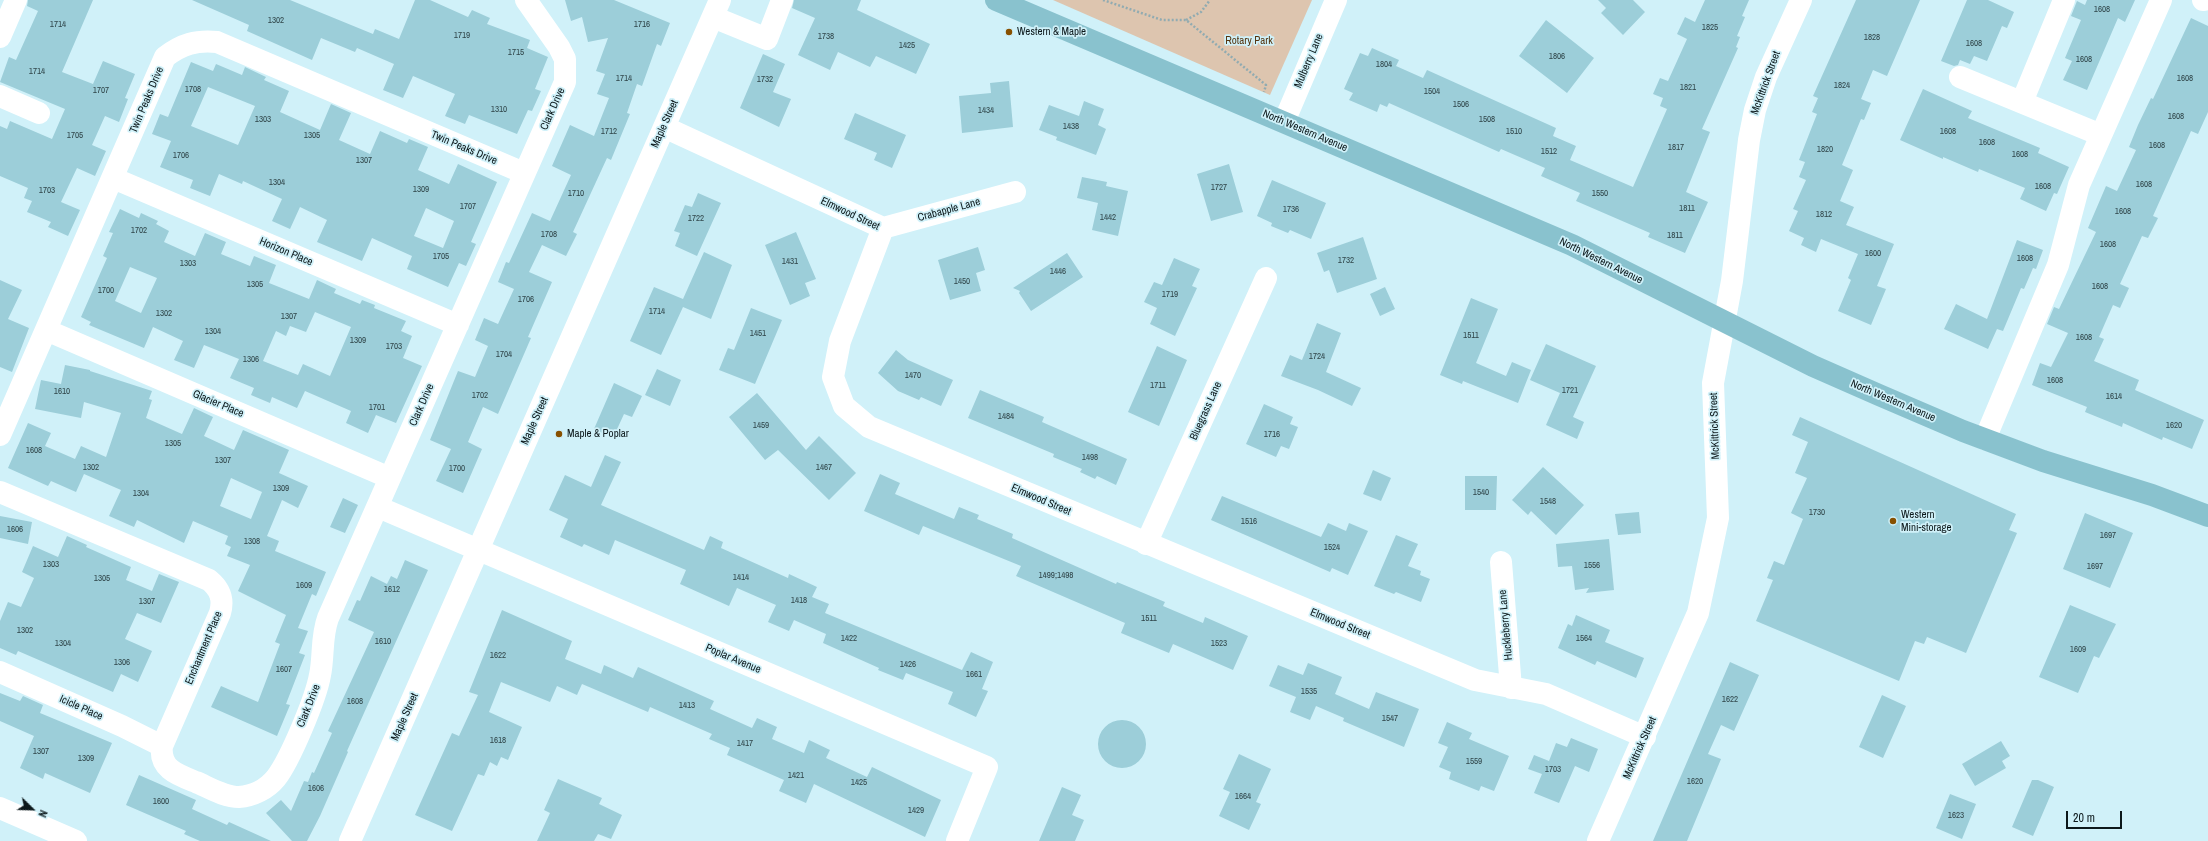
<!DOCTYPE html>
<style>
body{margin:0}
#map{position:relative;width:2208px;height:841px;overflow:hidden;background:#d0f1f9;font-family:"Archivo Narrow",sans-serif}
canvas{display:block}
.north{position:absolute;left:12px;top:789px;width:40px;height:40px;-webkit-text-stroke:3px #d0f1f9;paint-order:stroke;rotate:113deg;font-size:11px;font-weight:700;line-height:16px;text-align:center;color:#0c181b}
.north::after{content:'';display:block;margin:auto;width:14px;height:18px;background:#0c181b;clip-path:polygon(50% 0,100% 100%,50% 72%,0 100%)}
.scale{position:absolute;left:2066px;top:811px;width:56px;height:18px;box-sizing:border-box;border:2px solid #0c181b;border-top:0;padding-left:5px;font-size:12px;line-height:14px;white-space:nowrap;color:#0c181b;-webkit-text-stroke:3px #d0f1f9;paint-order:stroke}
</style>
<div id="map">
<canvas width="2208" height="841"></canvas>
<div class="north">N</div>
<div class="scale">20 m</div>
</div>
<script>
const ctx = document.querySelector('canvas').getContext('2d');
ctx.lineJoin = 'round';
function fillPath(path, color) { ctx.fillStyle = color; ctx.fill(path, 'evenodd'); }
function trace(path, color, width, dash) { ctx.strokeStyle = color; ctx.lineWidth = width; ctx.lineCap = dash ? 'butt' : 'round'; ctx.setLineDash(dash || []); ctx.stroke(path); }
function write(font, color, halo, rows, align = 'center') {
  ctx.font = font + ' "Archivo Narrow",sans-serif'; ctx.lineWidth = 3.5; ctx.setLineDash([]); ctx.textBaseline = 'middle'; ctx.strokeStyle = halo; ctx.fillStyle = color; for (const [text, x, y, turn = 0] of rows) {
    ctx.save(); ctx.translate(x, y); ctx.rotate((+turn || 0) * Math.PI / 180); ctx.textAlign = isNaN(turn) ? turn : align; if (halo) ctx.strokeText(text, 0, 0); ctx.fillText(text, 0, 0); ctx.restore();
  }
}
fillPath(new Path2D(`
 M1053,0H1312L1270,95Z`), '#ddc5af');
fillPath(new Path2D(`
 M28,0H93L62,72L93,84L103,61L135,74L125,98L128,99L119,122L105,116L92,145L106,151L95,176L77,168L61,202L80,210L68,236L48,227L51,222L27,212L32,201L24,198L28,188L0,176V126L7,129L10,121L52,139L65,109L0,82L9,57L16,60L38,11L27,6Z
 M192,0H290L373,34L375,29L399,39L415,0H430L468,17L472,10L490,18L487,24L530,40L527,48L548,57L535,89L541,91L532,111L528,110L517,134L469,115L465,124L445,116L455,94L413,76L403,98L383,90L394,64L357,48L355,52L321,38L312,60L247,31L249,25Z
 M565,0H614L670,23L661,46L657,44L642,86L637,84L627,113L630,114L611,160L607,158L573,232L577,234L566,256L542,245L529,272L552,282L528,337L531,338L498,414L483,407L468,442L482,449L463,493L436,481L451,449L430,440L458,371L475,377L488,346L475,340L484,318L498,324L514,289L498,282L506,262L509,263L532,213L550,221L571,175L552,166L570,125L594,136L609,98L597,94L605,74L596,71L608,38L588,42L582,17L571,21Z
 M794,0H861L857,10L930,44L916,74L876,56L870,67L838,52L830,70L798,55L815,18L792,8Z
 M1598,0H1633L1645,12L1623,35L1601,13L1606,8Z
 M1705,0H1749L1742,16L1745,17L1737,36L1740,37L1736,47L1738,48L1702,129L1710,132L1686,192L1708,202L1685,253L1648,237L1650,233L1576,201L1580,193L1541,176L1545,168L1501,149L1499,152L1389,103L1387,107L1380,104L1377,112L1349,100L1353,93L1344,89L1360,53L1368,56L1372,48L1399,60L1396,66L1423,78L1427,70L1556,128L1553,136L1576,146L1570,160L1633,187L1667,109L1660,106L1663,98L1653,94L1660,78L1668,81L1687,39L1677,34L1685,17L1695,22Z
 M1856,0H1920L1887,76L1873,70L1861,99L1871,103L1864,120L1861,119L1842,165L1853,170L1840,201L1854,207L1846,225L1894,244L1877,286L1886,289L1871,325L1838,311L1851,280L1848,278L1858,254L1821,239L1816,252L1801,245L1804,238L1789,231L1798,211L1793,209L1806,180L1799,177L1805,162L1799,160L1817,114L1812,112L1818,98L1813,96Z
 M1967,0H1988L2014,12L2007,28L2002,26L1987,61L1974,56L1970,64L1960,60L1958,65L1954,66L1941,61Z
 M2087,0H2135L2125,22L2118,18L2087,90L2063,80L2072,61L2065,58L2081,20L2071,16L2077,1L2085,5Z
 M2191,18L2208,26V112L2198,134L2191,131L2153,216L2158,218L2148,238L2142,236L2120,284L2129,288L2120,308L2113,305L2099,337L2104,339L2094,361L2139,380L2135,390L2204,420L2192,449L2163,437L2162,440L2123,423L2122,427L2085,412L2087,407L2032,385L2040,363L2051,367L2068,333L2047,324L2054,307L2059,309L2096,232L2088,228L2106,186L2117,191L2136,150L2129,147L2138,125L2151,98L2153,99Z
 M1546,20L1594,58L1567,93L1519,56Z
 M763,54L785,64L773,92L791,99L779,127L740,108Z
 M191,62L213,71L216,64L242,75L245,67L266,77L264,80L289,91L280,112L320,130L331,104L351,113L339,140L370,154L380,131L407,143L409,139L428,147L418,170L449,184L458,164L497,182L471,242L476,244L466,266L459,263L448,287L407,269L412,256L372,238L362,261L317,242L327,220L300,207L290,229L272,221L282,199L243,181L242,184L219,174L210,196L190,188L193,180L160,167L171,141L152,134L160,114L168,117ZM208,87L255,106L238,145L191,126ZM426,208L454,221L443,248L414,236Z
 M1009,81L1013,127L962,133L959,96L991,93L990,83Z
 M1923,89L1972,111L1968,118L2040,148L2038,153L2069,167L2057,194L2054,193L2046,211L2020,199L2025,188L1979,169L1978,172L1943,157V159L1900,140Z
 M1084,101L1104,109L1098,125L1106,129L1096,155L1056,140L1057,137L1039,130L1049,105L1079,116Z
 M855,113L906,135L892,168L874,160L877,153L844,139Z
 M1229,164L1243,212L1211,221L1197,174Z
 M1082,177L1107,182L1106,186L1128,191L1118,236L1092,230L1098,203L1077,198Z
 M1272,180L1326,203L1311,239L1290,230L1288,233L1271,226L1272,223L1257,216Z
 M698,193L721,203L697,256L675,246L680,233L674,231L685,205L692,207Z
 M120,209L139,218L141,213L158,221L156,224L169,231L164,242L195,256L205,233L226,242L221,254L250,266L254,256L276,265L269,283L309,299L317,280L336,289L334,293L360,304L362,300L375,305L374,308L406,321L401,331L412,336L403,358L422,366L396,423L376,415L368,433L346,423L351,411L305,391L297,408L272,397L270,403L251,395L254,388L230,378L239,359L204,345L194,368L174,360L183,341L153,327L144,348L89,325L91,322L81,317L107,258L103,256L113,233L109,232ZM130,267L157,278L141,313L115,301ZM315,312L351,327L330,376L303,364L298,375L263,361L276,331L286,336L290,326L306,332Z
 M796,232L816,279L805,283L810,296L790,305L765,245Z
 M1363,237L1377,279L1337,293L1329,270L1324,272L1317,253Z
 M2017,240L2043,250L2036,269L2033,268L2024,289L2021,288L2003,331L1997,329L1988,349L1944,329L1956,304L1987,319Z
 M978,247L985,270L976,273L981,291L950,300L938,260Z
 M704,252L732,265L711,319L683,307L661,355L630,341L654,287L683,299Z
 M1067,253L1083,277L1031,311L1019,293L1020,291L1013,288Z
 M1174,258L1200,269L1192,286L1197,288L1175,336L1150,324L1157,308L1144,302L1154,282L1162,285Z
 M0,280L22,290L8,319L29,328L12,372L0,367Z
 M1385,287L1395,309L1380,316L1370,294Z
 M1471,298L1498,309L1476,363L1506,376L1512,362L1531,370L1518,403L1463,381L1462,384L1440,375Z
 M751,308L782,320L755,384L719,370L728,348L734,350Z
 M1317,323L1341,333L1326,372L1361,388L1352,406L1318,390L1281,376L1290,355L1302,360Z
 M1546,344L1596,366L1573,417L1584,422L1577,439L1546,425L1560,393L1530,380Z
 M1157,346L1187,360L1159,426L1128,412Z
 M896,350L908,360L953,380L941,406L921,397L919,400L898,391L878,373Z
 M65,365L90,370V371L152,391L149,399L152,400L146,418L182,434L194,408L213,417L204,436L234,450L243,430L289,450L279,473L308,486L298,508L282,500L267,536L279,541L275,551L326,572L316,596L312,594L298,628L308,631L299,653L305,655L286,704L290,705L277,736L211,707L221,686L258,702L280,644L275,642L286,615L238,591L250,565L227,556L231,547L225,544L228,536L193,521L184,543L137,520L134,527L109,516L121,490L84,474L76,492L51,481L48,486L8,468L28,423L51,433L45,446L75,459L81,446L106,457L121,413L84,402L81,418L35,409L41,380L61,384ZM231,478L262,492L251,519L220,506Z
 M657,369L681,380L670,406L645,395Z
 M614,383L642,396L632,417L624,414L613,438L594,429Z
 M980,390L1044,417L1042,422L1127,459L1116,485L1097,476L1095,479L1080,472L1082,469L1053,457L1054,454L968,418Z
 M757,393L806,450L819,436L856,473L829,500L778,450L765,460L729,417Z
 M1264,404L1293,417L1290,424L1298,427L1289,449L1281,446L1276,457L1246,444Z
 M1800,417L2016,514L2009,530L2017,533L1966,653L1927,637L1924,644L1915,641L1899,681L1756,621L1773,580L1767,578L1774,561L1784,565L1803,519L1791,513L1807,478L1795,473L1808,442L1792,435Z
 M605,455L621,462L601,505L704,550L710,536L723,542L721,548L788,578L789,574L817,587L812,597L829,604L825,613L962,670L971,652L993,662L982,689L988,691L976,717L948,704L953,692L906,673L903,680L878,670L879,668L823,643L826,634L794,620L789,631L768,622L776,605L737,588L729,606L680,584L686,570L615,540L609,555L584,544L582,547L560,537L568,519L549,510L565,475L591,487Z
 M1543,467L1584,505L1556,535L1531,511L1528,515L1512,500Z
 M1373,470L1391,478L1381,501L1363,494Z
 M880,474L900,483L895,494L954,519L959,507L979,515L977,519L1013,534L1012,538L1116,584L1117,582L1165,602L1163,606L1203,623L1205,617L1248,636L1233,670L1173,644L1169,653L1121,633L1125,623L1016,576L1021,566L923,526L919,535L864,511Z
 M1465,476H1497L1496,510H1465Z
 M1222,496L1321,537L1328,523L1346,531L1349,523L1368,531L1348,575L1332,568L1330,572L1211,520Z
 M343,498L358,505L345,533L330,527Z
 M1639,512L1641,533L1618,535L1615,514Z
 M2085,513L2133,533L2110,588L2063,569Z
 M0,516L32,522L28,544L0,538Z
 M1396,535L1418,544L1408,566L1421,571L1420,575L1430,579L1421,602L1396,592L1394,594L1374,586Z
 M67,536L87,545L86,547L131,567L126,580L152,591L159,574L179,582L161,623L137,613L125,639L152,651L138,682L121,674L113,692L18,651L16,655L0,648V621L8,602L21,607L34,578L22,572L33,546L58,557Z
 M1609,539L1614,590L1586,593L1589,588L1575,590L1572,566L1558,567L1556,544Z
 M405,560L428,570L347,751L348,752L320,816L307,841H292L266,813L281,800L291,811L304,781L308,782L312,772L314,773L332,733L328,731L374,632L348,620L357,600L360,601L371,576L387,584L391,576L397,579Z
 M2070,605L2116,624L2099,658L2094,656L2078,693L2039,677Z
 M502,610L572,641L565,659L601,674L604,665L633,678L638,667L714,701L710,709L752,728L757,718L777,727L772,739L804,753L809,740L830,750L826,758L867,777L872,767L941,800L925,837L814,784L806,803L779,791L784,780L727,755L730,748L709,739L712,734L650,707L648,712L582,684L577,695L557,686L550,702L501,682L489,712L522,727L508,760L501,757L497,766L490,762L484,776L478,774L452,831L415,815L452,733L459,736L478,695L469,692Z
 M1576,615L1610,630L1605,642L1644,658L1636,678L1597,661L1595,665L1558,648L1568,624L1572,626Z
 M1730,662L1759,675L1734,731L1721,725L1708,754L1721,759L1687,841H1653Z
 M1308,663L1342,677L1335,694L1369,709L1376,692L1419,709L1404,747L1343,721L1344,718L1316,706L1310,720L1290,712L1296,697L1269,686L1278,665L1303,675Z
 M0,693L20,701L23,696L43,705L40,713L112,743L90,793L45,773L43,779L20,768L34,736L0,721Z
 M1882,695L1906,706L1883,758L1859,747Z
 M1098 744a24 24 0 1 1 48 0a24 24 0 1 1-48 0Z
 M1447,722L1472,733L1469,739L1509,756L1494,791L1481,786L1479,791L1449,779L1451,772L1439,767L1448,747L1438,743Z
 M1571,738L1598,749L1589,772L1575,766L1559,803L1534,793L1542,774L1528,769L1534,755L1549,761L1556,743L1567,747Z
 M2001,741L2010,756L2002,761L2006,768L1975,786L1962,764Z
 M1239,754L1271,769L1256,802L1261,804L1249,830L1219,816L1230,792L1223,789Z
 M139,775L196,800L192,809L227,825L229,822L271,841H200L184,834L186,831L126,805Z
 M558,779L602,798L599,804L622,815L611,839L598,834L594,841H537L550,813L544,810Z
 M2032,780H2038L2054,787L2033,836L2012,827Z
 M1062,787L1081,795L1072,815L1084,820L1075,841H1039Z
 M1950,794L1976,804L1962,839L1936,828Z`), '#9cced9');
trace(new Path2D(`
 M1103,0L1162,20H1186L1266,85L1264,92
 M1186,20L1201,12L1210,0`), '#91abb1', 2.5, [2, 2]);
trace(new Path2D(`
 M2203,0H2204
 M713,17L767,39L782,0
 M0,37L16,0
 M1960,77L2101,135
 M0,96L39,113
 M2022,102L2064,0
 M1284,122L1336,0
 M664,127L883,228
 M113,178L458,325
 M883,228L840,341L833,377L844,406L869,427L1475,680L1546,694L1645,737
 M883,228L1015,192
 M46,330L390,478
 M0,435L165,57C182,44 196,40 217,42L524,173
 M1985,439L2058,265L2079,185L2161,0
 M0,492L209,580C220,589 224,599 220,613L162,746C159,769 178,775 196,782C208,787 224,797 239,797C253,796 267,789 276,778C290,760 316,698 320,675C324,656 321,637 328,618L565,82V59L559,47L526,0
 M378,507L987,767L957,841
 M1146,544L1266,278
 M1501,562L1511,688
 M0,672L122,726L162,746
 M0,808L76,841
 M350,841L720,0
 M1598,841L1698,613L1718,518L1713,383L1732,281L1749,140L1755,110L1766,77L1801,0`), '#fff', 22);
trace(new Path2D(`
 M996,0L1572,245L1813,366L1879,395L1963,431L2043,461L2152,495L2208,516`), '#89c2ce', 22);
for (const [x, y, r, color] of [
 [1009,32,4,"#875000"],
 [559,434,4,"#875000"],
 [1893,521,4,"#875000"]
]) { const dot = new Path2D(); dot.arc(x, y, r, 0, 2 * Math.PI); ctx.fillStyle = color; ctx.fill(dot); trace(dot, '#d0f1f9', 1.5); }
write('9px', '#30464a', null, [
 ["1608",2102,10],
 ["1302",276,21],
 ["1714",58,25],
 ["1716",642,25],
 ["1825",1710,28],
 ["1719",462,36],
 ["1738",826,37],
 ["1828",1872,38],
 ["1608",1974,44],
 ["1425",907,46],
 ["1715",516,53],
 ["1806",1557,57],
 ["1608",2084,60],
 ["1804",1384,65],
 ["1714",37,72],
 ["1714",624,79],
 ["1608",2185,79],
 ["1732",765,80],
 ["1824",1842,86],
 ["1821",1688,88],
 ["1708",193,90],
 ["1707",101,91],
 ["1504",1432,92],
 ["1506",1461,105],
 ["1310",499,110],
 ["1434",986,111],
 ["1608",2176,117],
 ["1303",263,120],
 ["1508",1487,120],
 ["1438",1071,127],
 ["1712",609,132],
 ["1510",1514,132],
 ["1608",1948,132],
 ["1705",75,136],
 ["1305",312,136],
 ["1608",1987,143],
 ["1608",2157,146],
 ["1817",1676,148],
 ["1820",1825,150],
 ["1512",1549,152],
 ["1608",2020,155],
 ["1706",181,156],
 ["1307",364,161],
 ["1304",277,183],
 ["1608",2144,185],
 ["1608",2043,187],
 ["1727",1219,188],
 ["1309",421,190],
 ["1703",47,191],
 ["1710",576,194],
 ["1550",1600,194],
 ["1707",468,207],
 ["1811",1687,209],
 ["1736",1291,210],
 ["1608",2123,212],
 ["1812",1824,215],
 ["1442",1108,218],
 ["1722",696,219],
 ["1702",139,231],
 ["1708",549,235],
 ["1811",1675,236],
 ["1608",2108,245],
 ["1600",1873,254],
 ["1705",441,257],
 ["1608",2025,259],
 ["1732",1346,261],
 ["1431",790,262],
 ["1303",188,264],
 ["1446",1058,272],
 ["1450",962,282],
 ["1305",255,285],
 ["1608",2100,287],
 ["1700",106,291],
 ["1719",1170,295],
 ["1706",526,300],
 ["1714",657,312],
 ["1302",164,314],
 ["1307",289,317],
 ["1304",213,332],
 ["1451",758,334],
 ["1511",1471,336],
 ["1608",2084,338],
 ["1309",358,341],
 ["1703",394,347],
 ["1704",504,355],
 ["1724",1317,357],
 ["1306",251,360],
 ["1470",913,376],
 ["1608",2055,381],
 ["1711",1158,386],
 ["1721",1570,391],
 ["1610",62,392],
 ["1702",480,396],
 ["1614",2114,397],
 ["1701",377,408],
 ["1484",1006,417],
 ["1459",761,426],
 ["1620",2174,426],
 ["1716",1272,435],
 ["1305",173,444],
 ["1608",34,451],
 ["1498",1090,458],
 ["1307",223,461],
 ["1302",91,468],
 ["1467",824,468],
 ["1700",457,469],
 ["1309",281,489],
 ["1540",1481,493],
 ["1304",141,494],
 ["1548",1548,502],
 ["1730",1817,513],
 ["1516",1249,522],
 ["1606",15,530],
 ["1697",2108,536],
 ["1308",252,542],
 ["1524",1332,548],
 ["1303",51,565],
 ["1556",1592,566],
 ["1697",2095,567],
 ["1499;1498",1056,576],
 ["1414",741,578],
 ["1305",102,579],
 ["1609",304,586],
 ["1612",392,590],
 ["1418",799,601],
 ["1307",147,602],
 ["1511",1149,619],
 ["1302",25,631],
 ["1422",849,639],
 ["1564",1584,639],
 ["1610",383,642],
 ["1304",63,644],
 ["1523",1219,644],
 ["1609",2078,650],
 ["1622",498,656],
 ["1306",122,663],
 ["1426",908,665],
 ["1607",284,670],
 ["1661",974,675],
 ["1535",1309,692],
 ["1622",1730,700],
 ["1608",355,702],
 ["1413",687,706],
 ["1547",1390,719],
 ["1618",498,741],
 ["1417",745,744],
 ["1307",41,752],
 ["1309",86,759],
 ["1559",1474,762],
 ["1703",1553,770],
 ["1421",796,776],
 ["1620",1695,782],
 ["1425",859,783],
 ["1606",316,789],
 ["1664",1243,797],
 ["1600",161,802],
 ["1429",916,811],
 ["1623",1956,816]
]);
write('11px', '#0c181b', '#d0f1f9', [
 ["Western & Maple",1017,32],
 ["Maple & Poplar",567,434],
 ["Western",1901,515],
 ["Mini-storage",1901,528]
], 'left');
write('11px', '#53340f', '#d0f1f9', [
 ["Rotary Park",1249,41]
]);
write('11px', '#0c181b', '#d0f1f9', [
 ["Mulberry Lane",1309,61,-67],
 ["McKittrick Street",1766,83,-70],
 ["Twin Peaks Drive",147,100,-67],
 ["Clark Drive",553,109,-66],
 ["Maple Street",665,124,-66],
 ["North Western Avenue",1305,131,23],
 ["Twin Peaks Drive",464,148,23],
 ["Crabapple Lane",949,210,-15],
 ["Elmwood Street",850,214,25],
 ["Horizon Place",286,252,23],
 ["North Western Avenue",1601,261,26],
 ["North Western Avenue",1893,401,23],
 ["Glacier Place",218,404,23],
 ["Clark Drive",422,405,-66],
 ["Bluegrass Lane",1206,411,-66],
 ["Maple Street",535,421,-66],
 ["McKittrick Street",1715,426,-92],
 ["Elmwood Street",1041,500,23],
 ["Elmwood Street",1340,624,22],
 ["Huckleberry Lane",1506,625,-95],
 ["Enchantment Place",204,648,-67],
 ["Poplar Avenue",733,659,23],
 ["Clark Drive",309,706,-68],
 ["Icicle Place",81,708,24],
 ["Maple Street",405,717,-66],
 ["McKittrick Street",1640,748,-66]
]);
</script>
